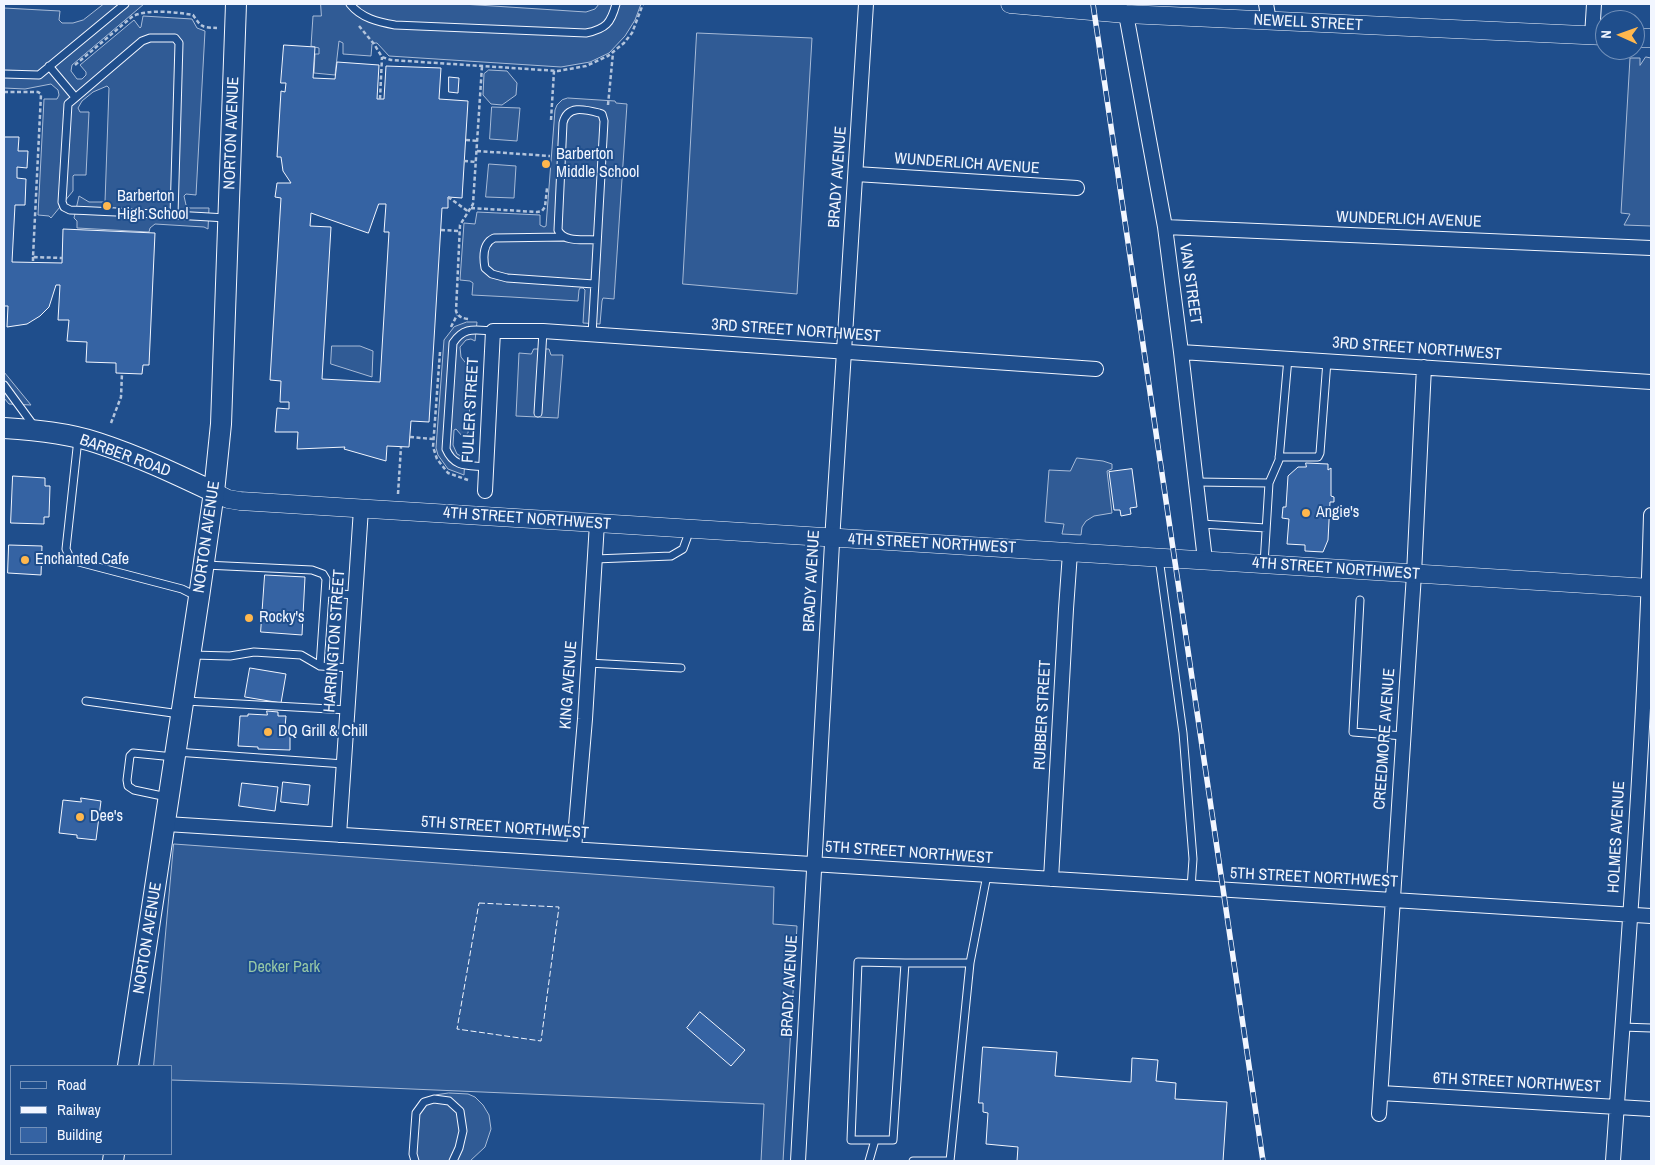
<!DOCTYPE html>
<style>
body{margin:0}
#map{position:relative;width:1655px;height:1165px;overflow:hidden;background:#1f4e8c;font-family:"Archivo Narrow",sans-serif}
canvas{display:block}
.frame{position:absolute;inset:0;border:5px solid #f2f6ff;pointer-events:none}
.legend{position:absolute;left:10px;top:1065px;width:162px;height:90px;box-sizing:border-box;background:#1f4e8c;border:1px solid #7391ba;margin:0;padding:6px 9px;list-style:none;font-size:15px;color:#f2f6ff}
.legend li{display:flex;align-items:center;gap:10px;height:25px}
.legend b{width:25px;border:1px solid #7391ba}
.north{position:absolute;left:1595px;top:10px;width:50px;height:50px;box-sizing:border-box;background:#1f4e8c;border:1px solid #7391ba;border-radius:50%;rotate:272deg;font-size:14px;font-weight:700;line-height:20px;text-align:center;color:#f2f6ff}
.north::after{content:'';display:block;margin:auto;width:18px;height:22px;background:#ffb74d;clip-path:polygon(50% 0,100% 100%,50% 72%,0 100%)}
</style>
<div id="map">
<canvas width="1655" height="1165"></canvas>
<div class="frame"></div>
<ul class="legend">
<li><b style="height:6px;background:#1f4e8c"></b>Road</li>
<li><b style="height:6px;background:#f2f6ff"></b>Railway</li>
<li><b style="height:14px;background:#3563a3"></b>Building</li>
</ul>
<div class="north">N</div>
</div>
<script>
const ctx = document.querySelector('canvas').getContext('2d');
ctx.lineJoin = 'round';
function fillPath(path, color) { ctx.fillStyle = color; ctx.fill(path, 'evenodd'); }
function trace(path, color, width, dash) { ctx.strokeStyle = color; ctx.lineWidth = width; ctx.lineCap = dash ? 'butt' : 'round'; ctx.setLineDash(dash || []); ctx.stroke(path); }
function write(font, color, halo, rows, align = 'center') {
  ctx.font = font + ' "Archivo Narrow",sans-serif'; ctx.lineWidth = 4; ctx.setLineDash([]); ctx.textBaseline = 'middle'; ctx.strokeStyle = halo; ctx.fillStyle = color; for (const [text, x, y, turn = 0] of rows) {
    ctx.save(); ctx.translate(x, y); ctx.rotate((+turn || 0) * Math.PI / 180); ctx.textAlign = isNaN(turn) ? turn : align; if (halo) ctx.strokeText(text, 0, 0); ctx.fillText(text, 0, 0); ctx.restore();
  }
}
const built = new Path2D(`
 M104,4H144L72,65L71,71L77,79H82L86,75V72L80,65L134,20L140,28L141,27L143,16L192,19L197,28L205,31L196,195L186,194L184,196L186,205L190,208H209L208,229L204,227L155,224L150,228L149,232L77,228V221L74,218L79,196L89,202H105L109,88L107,86L93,92L82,101L78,108L80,112H89L86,175H74L73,176V191L51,218L49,216L38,215L44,99H57L59,95L58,90L51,84L25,89L4,88V8L60,11L59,20L62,23H73L83,20Z
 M321,4H462L586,12L595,9L599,4H641L635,20L625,36L609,53L590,62L561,67L389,56L377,43H374L372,44L371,56L343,54V43L339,41L335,75L314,73L315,54H319V48L311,46L313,16H321Z
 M697,33L812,38L797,294L683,284Z
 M1646,57L1651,58V226L1624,225L1630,214L1621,213L1630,58H1640V65Z
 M489,70L507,71L517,83L516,95L502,105L491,104L483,95L484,74Z
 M568,98L615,101L616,103L627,104L614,299L603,298L602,301L600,324L583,323L585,290L583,288H580L579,290L578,301L511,297L472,295L473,283L470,281L460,280L464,223L475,224L477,212L540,215V225L544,227L546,226L555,110L557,105L562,100Z
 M492,107L520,108L517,141L490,139Z
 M489,164L516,166L514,198L486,197Z
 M467,322H477L475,341L471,339L466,340L460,347L461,357L472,371L468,433L463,437L456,429L454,430L453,445L457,454L465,458L464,475L448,469L438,455L436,448L444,340L454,327Z
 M332,346H360L373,351L372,377L331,364Z
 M534,349H549L551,355H563L558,418L516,416L519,353L531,354Z
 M4,372L31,405L9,404L4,398Z
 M1077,458L1103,461L1112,464V469L1107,471L1112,513L1094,516L1086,521L1082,527L1081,535L1062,534L1064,524L1045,522L1049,470L1070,471Z
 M174,844L774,887L773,924L797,926L783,1161H761L764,1104L294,1084L171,1080V1066H154Z
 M449,1093L468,1094L475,1097L483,1105L489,1115L491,1129L485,1147L470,1161H414L416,1113L425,1102L436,1095Z`);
fillPath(built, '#305b95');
trace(built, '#a8bbd7', 1);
const building = new Path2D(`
 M284,45L315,47L313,78L335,79L337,62L379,65L377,99H384L386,66L441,68L439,99L468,101L462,198L448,197V208H442L429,422L411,421L409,447L387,446L386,461L344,449L345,447L297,449L298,432H275L277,408L289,409V402H280L281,381L270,380L281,198L275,197L277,183H291L283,171L281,157H277L281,91L285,92L286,83H281ZM379,204H386L384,232H389L380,382L322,379L331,227L310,226L311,213L368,233Z
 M449,77L459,78L458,93L449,92Z
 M4,137H19L18,151H28L27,168L17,167V178L26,179L25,205H15L12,262L62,263L63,229L155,233L149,365H143L142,374L116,373V363L86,362L87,342L67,341L69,320H58L60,285H56L49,307L40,316L27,324L7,327L8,306H4Z
 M1306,463L1328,464V470L1331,468V496L1334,497V502H1330L1328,540L1323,552L1305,551V545L1287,544L1289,519L1282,518L1283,507H1286L1288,476L1298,467H1306Z
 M1132,469L1137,507L1130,508L1131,514L1121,516L1120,510H1114L1109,472Z
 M13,476L45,478V486H50L49,517H44V524L11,523Z
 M9,545L42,546L41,575L8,573Z
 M265,575L305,577L302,635L261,632Z
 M250,668L286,674L281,703L245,697Z
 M267,711L278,712V716H286L285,727H297L296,736H290V750L258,749V747L238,746L240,716H248V714L267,715Z
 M283,782L310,785L308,805L281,802Z
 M242,783L278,787L275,811L239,806Z
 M81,798L101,801L96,840L77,838V835L59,833L63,800L81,802Z
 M700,1012L745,1050L731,1066L687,1028Z
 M983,1047L1057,1052L1055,1076L1131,1082L1132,1058L1158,1060L1156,1081L1176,1083L1175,1099L1227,1102L1223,1161H1017L1018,1147L986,1144L988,1113L983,1112V1103H979Z`);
fillPath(building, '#3563a3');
trace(building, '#f2f6ff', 1);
const service = new Path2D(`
 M350,4C361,18 378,22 395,25L586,33C606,29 611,23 616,4
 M49,66L75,97
 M4,74L39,75L125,4
 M174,215L179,43L175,38H150L142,41L68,104L62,202L64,207L70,210C122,212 174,215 226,218
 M564,237L494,238C483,243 483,257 485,268L492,274L507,278L594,284
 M592,335L604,121L602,114L599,113C584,109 567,105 563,123L558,230C564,243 584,239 597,240
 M4,385L34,426
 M538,413L543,331
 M78,439L66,549L71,560L182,589L196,596
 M1279,457H1318L1320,453L1327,361
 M486,467C468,465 454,468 446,449L453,343C464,326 475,330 493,331
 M1196,482L1269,483
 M1201,524L1266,528
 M1159,558L1183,733L1193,859L1191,888
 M595,559L671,556L683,549L687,538L688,529
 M1264,564L1269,483L1279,460L1288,358
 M205,565L312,570L323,574L326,579L320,666
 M325,593L355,595
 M1360,600L1353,732L1403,736
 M192,655L230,656L254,652L301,655L320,666L350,668
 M588,663L681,668
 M86,701L180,714
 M186,701L348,710
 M176,752L344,764
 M167,797L134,790L128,786L127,780L130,756L133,753L174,757
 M858,962L905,963L893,1140H851Z
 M905,963H970
 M1622,1027L1651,1028
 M415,1161L413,1154L416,1113L424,1102L434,1099L449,1101L460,1111L463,1131L459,1148L453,1161
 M869,1161L875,1140
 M913,1161H950
 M950,1161L970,963L987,875`);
const minor = new Path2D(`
 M1266,4L1269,21
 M1126,14L1165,227L1181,352L1205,560
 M1592,36L1594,4
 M856,174L1077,188
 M1165,227L1651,248
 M1181,352L1651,382
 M485,491L493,331H543L1096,369
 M166,824L1651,916
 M339,835L361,509
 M574,849L585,719L597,523
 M1051,879L1066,609L1070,553
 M1381,1093L1651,1109
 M1379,1114L1414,574L1424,367
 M798,1161L833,525L866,4
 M1613,1161C1628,946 1645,731 1651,515`);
const tertiary = new Path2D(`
 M1010,4L1126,14L1605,36
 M1635,38H1651
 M214,492L228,499L240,501L1651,588`);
const secondary = new Path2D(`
 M4,428C35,430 68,433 98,443C138,456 176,474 214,492
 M128,1066L199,597L214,492L221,424L236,4
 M113,1161L114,1154`);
trace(service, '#f2f6ff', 9);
trace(minor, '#f2f6ff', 16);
trace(tertiary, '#f2f6ff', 19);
trace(secondary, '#f2f6ff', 22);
trace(new Path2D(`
 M359,26L374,44L382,57L391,60L558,71L586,66L608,56L624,43L632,33L643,4
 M75,65L133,16C148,9 176,12 193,15C202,28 201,27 217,28
 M4,92H38L41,94L33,257L62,258
 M380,99L382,57
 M608,105L613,53
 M551,120L554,71
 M466,140L478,141
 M477,151L550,156
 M464,161L476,162
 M448,197L469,212
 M471,208L537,212L542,211L545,207L547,188
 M441,230L459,231
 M33,257V263
 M468,319C462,318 458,317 456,311L460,225L473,204L482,66
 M451,327L457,315
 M440,352L433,447L437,459L448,473L468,480
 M111,423L121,397L122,373
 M410,437L433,439
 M398,494L401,447`), '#b3c4dc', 2.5, [4, 2.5]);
trace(service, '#1f4e8c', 7);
trace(minor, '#1f4e8c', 14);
trace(tertiary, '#1f4e8c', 18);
trace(secondary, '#1f4e8c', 20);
const rail = new Path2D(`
 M1093,4L1263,1161`);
trace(rail, '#f2f6ff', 5.5);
trace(rail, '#1f4e8c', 4, [11]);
trace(new Path2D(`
 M479,903L559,907L541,1041L457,1029Z`), '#f2f6ff', 1, [6, 2.5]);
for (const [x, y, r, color] of [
 [546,164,5,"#ffb74d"],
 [107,206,5,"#ffb74d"],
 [1306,513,5,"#ffb74d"],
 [25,560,5,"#ffb74d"],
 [249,618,5,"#ffb74d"],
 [268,732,5,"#ffb74d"],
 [80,817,5,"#ffb74d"]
]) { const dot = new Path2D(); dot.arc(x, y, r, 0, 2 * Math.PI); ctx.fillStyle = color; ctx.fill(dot); trace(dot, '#1f4e8c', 2); }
write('16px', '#f2f6ff', '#1f4e8c', [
 ["NEWELL STREET",1308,23,3],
 ["NORTON AVENUE",232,133,-88],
 ["WUNDERLICH AVENUE",967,164,4],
 ["BRADY AVENUE",838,177,-86],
 ["WUNDERLICH AVENUE",1409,220,2],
 ["VAN STREET",1190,284,82],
 ["3RD STREET NORTHWEST",796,331,4],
 ["3RD STREET NORTHWEST",1417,349,4],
 ["FULLER STREET",471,410,-87],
 ["BARBER ROAD",125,456,20],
 ["4TH STREET NORTHWEST",527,519,4],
 ["NORTON AVENUE",207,537,-82],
 ["4TH STREET NORTHWEST",932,544,3],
 ["4TH STREET NORTHWEST",1336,569,4],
 ["BRADY AVENUE",812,581,-87],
 ["HARRINGTON STREET",335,641,-86],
 ["KING AVENUE",569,685,-86],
 ["RUBBER STREET",1043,715,-87],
 ["CREEDMORE AVENUE",1385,739,-86],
 ["5TH STREET NORTHWEST",505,828,4],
 ["HOLMES AVENUE",1617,837,-87],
 ["5TH STREET NORTHWEST",909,853,4],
 ["5TH STREET NORTHWEST",1314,878,3],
 ["NORTON AVENUE",148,938,-81],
 ["BRADY AVENUE",790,986,-87],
 ["6TH STREET NORTHWEST",1517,1083,3]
]);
write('16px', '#f2f6ff', '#1f4e8c', [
 ["Barberton",556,155],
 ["Middle School",556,173],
 ["Barberton",117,197],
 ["High School",117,215],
 ["Angie's",1316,513],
 ["Enchanted Cafe",35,560],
 ["Rocky's",259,618],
 ["DQ Grill & Chill",278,732],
 ["Dee's",90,817]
], 'left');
write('16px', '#97c8a6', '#1f4e8c', [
 ["Decker Park",284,968]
]);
</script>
